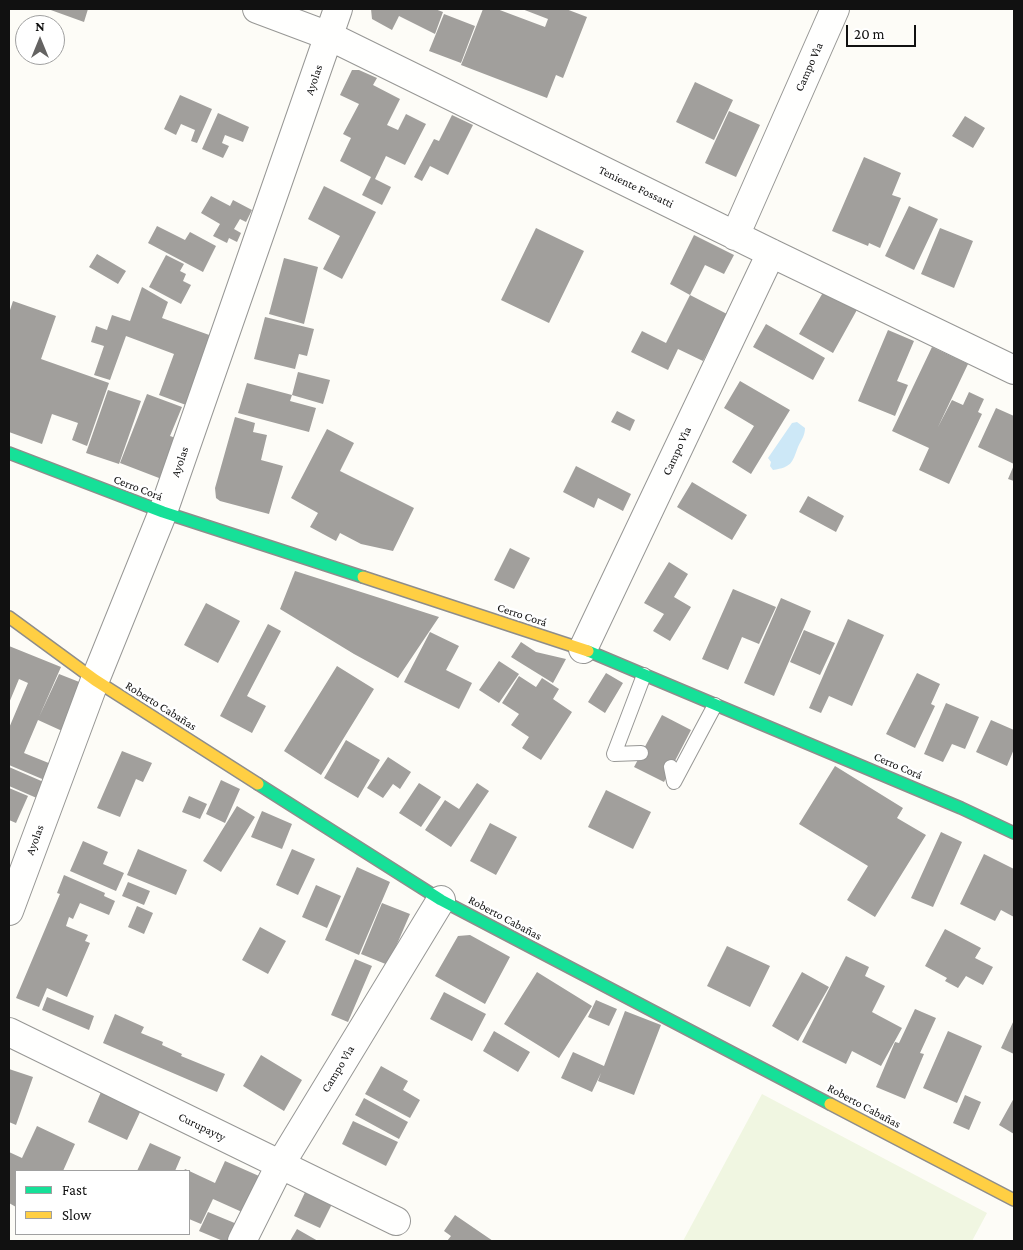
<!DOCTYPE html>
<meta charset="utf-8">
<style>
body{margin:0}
#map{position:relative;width:1023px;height:1250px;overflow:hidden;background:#fdfcf7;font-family:"Crimson Pro",serif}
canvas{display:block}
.frame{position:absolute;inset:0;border:10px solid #111;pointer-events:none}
.legend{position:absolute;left:15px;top:1170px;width:175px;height:65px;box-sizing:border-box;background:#fff;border:1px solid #a0a0a0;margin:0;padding:6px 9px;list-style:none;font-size:15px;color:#111}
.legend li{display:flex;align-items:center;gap:10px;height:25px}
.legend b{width:25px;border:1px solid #a0a0a0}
.north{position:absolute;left:15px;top:15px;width:50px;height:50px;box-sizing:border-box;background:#fff;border:1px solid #a0a0a0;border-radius:50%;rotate:0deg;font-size:14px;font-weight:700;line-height:20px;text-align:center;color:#111}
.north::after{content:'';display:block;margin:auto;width:18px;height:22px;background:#646362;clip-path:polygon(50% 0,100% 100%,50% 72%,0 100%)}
.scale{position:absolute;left:846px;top:25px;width:70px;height:22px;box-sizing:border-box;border:2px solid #111;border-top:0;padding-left:6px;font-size:15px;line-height:18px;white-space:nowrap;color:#111;-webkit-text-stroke:4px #fff;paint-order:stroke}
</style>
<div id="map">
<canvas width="1023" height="1250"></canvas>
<div class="frame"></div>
<ul class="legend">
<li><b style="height:6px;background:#16e098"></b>Fast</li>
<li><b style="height:6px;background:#ffcf43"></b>Slow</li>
</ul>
<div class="north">N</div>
<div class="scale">20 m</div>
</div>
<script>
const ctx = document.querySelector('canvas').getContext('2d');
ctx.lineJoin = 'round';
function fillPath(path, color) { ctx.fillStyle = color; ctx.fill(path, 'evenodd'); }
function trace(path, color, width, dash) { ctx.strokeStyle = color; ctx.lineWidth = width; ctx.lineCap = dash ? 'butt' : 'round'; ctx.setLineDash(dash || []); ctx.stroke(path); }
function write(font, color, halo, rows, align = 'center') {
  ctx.font = font + ' "Crimson Pro",serif'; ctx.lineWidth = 5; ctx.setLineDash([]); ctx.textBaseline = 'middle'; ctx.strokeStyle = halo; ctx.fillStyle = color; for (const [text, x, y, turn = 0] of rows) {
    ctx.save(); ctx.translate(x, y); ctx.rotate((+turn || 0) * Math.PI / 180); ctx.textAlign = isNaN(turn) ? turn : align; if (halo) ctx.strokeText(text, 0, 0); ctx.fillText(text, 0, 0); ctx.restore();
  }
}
fillPath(new Path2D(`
 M762,1094L987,1213L972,1241H683Z`), '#f0f6e1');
fillPath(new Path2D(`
 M797,422L805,428C805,436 801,440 798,447C792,463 792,467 773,470L770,466L771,462L768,458L792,423Z`), '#cde8f7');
fillPath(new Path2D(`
 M48,9H88L84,22Z
 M371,9H435L443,12L435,34L399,16L392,30L372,19Z
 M483,9H497L545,27L548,19L522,9H566L587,17L563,78L556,75L547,98L461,65Z
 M444,14L475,26L461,63L429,51Z
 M352,70H359L377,78L373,85L400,99L387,125L398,130L406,114L426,124L405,165L386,156L375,179L391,187L382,205L362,195L371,177L340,161L351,138L343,134L359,104L340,95Z
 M695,82L733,100L714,140L676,122Z
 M180,95L212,109L197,143L191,141L195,130L181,124L176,135L164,129Z
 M729,111L760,125L736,177L705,163Z
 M218,113L249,127L243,142L225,135L222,143L229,146L223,158L202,149Z
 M452,115L473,125L448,175L430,166L422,181L414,177L434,139L439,141Z
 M965,116L985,128L973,148L952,136Z
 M864,157L901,173L892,195L901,198L880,248L869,243L868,246L832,231Z
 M324,186L376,212L342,279L323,269L340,236L308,219Z
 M211,196L230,206L233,200L252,210L246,222L240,219L234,229L241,233L237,242L229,238L227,243L213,236L220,224L201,213Z
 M909,206L938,219L914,270L885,256Z
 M157,226L185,240L190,232L216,246L203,272L148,243Z
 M536,228L584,251L549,323L501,300Z
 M940,228L973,241L954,288L921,274Z
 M694,235L734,255L724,274L705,265L690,295L670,284Z
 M97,254L126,271L118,284L89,267Z
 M166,255L184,264L180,271L186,274L183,281L191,285L181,304L149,287Z
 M284,258L318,267L304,324L269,314Z
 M142,287L168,302L162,318L212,336L186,405L159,395L174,354L126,336L110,380L94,375L104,346L91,342L96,326L107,330L112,315L130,321Z
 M825,289L858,308L833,353L799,334Z
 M690,295L727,314L703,361L678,349L668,370L631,352L642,331L666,343Z
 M13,301L56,316L41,359L109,383L87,446L72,440L78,423L52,414L42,444L9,432V327L10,323H9V313Z
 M265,317L314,329L307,356L299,354L295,369L254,359Z
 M766,324L825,358L813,380L753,347Z
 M888,330L914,341L897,381L908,385L895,416L858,401Z
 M932,347L968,364L938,427L952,400L963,405L969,392L984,399L978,412L982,414L949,484L919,470L929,448L892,431Z
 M298,372L330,380L323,404L292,395Z
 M740,381L790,410L751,474L732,462L754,426L724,408Z
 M247,383L292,395L290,401L316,408L309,432L238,413Z
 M108,390L141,401L119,464L86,453Z
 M147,394L182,407L170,436L187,442L172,483L120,463Z
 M996,408L1014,416V464L978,447Z
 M617,411L635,420L630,431L611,422Z
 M235,417L255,423L253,432L267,435L261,460L283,466L269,514L220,501L216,498L215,488Z
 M327,429L354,443L340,471L414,508L393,551L361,544L340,533L336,541L310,527L318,513L291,498Z
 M1014,465V481L1008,479Z
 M576,466L631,494L623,511L598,498L594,508L563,492Z
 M692,482L747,515L732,540L677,507Z
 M808,496L844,516L836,532L799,512Z
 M510,548L530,558L514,589L494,580Z
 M669,562L688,574L674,597L691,607L670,641L653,631L664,614L644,603Z
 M295,571L383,599L439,617L398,678L354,654L280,609Z
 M733,589L776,607L759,644L742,637L728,670L702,659Z
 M781,598L811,611L774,696L744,683Z
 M206,603L240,621L218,663L184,645Z
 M848,619L884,635L852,706L829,696L821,713L809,708Z
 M268,624L281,631L247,696L266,706L252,733L220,716Z
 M804,630L835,643L820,675L790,662Z
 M430,632L459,646L446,670L472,683L459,709L404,682Z
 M521,642L536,652L566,659L553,683L511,657Z
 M9,646L61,667L39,717L59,674L92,687L71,735L38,720L24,753L61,768L54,784L9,765V728L28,683L19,679L9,703Z
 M499,661L519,674L499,703L479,690Z
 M337,666L374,689L321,775L284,751Z
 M606,673L623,683L605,713L588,702Z
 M917,673L940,684L931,704L935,706L915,748L886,734Z
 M519,676L536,687L542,678L559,689L553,699L572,712L541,760L522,748L529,737L511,725L519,714L502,703Z
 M946,703L979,717L965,749L952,744L943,762L924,754Z
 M662,715L691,730L664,782L634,767Z
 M991,720L1014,730V749L1007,766L976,752Z
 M346,740L380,760L358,798L324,778Z
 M122,751L152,763L143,782L136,779L120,817L97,808Z
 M388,757L411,772L400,789L393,784L383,798L367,788Z
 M835,766L903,808L897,818L926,835L875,917L847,900L868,866L799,824Z
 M9,767L46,783L39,799L9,786Z
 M221,780L240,789L225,823L206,814Z
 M419,783L441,797L421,827L399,813Z
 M477,783L489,791L451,847L425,830L445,800L459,809Z
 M9,788L28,796L16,823L9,820Z
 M606,790L651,812L633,849L588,827Z
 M189,796L207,804L200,819L182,812Z
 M237,806L255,817L221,872L203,861Z
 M262,811L292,824L282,849L251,837Z
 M490,823L517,837L496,875L470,861Z
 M941,832L962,842L933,907L911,898Z
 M83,841L108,852L103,864L124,873L116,891L70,871Z
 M138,849L187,870L176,895L127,875Z
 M292,849L315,859L298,895L276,885Z
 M984,854L1014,869V917L1001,910L995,921L960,904Z
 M357,867L390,882L359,955L325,940Z
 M64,875L105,893L104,896L115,901L109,915L80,903L73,919L69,917L66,926L88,935L85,941L90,943L67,997L47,988L39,1007L16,998L60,894L57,893Z
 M128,882L150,891L144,905L122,896Z
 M316,885L341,896L327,928L302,917Z
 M382,903L410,914L388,965L361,954Z
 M137,906L153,913L144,934L128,927Z
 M260,927L286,941L268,974L242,960Z
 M945,929L981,948L975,958L993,967L983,985L966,976L958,988L945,981L947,978L925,966Z
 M470,935L510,957L485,1004L435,976L458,936Z
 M727,946L770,966L750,1007L707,986Z
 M846,956L869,967L865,976L885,986L872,1012L902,1028L881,1066L852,1051L846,1064L802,1042Z
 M355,959L372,966L348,1022L331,1015Z
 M537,972L592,1006L559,1058L504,1024Z
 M802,972L829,987L798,1041L772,1026Z
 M444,992L486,1014L472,1041L430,1019Z
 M47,997L94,1016L89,1030L42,1010Z
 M596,1000L617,1009L609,1026L588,1017Z
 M915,1009L936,1018L920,1053L924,1054L905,1099L876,1087L895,1042L899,1043Z
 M625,1011L661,1025L634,1095L598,1081L601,1073L592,1092L561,1078L573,1052L604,1066Z
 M115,1014L144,1027L141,1033L163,1042L162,1045L182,1054L181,1056L225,1074L217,1092L103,1043Z
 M1014,1020V1054L1001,1048Z
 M494,1031L530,1052L518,1072L483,1051Z
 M948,1031L982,1046L957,1103L923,1088Z
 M261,1055L302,1080L284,1111L243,1086Z
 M381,1066L408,1081L403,1090L420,1100L410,1118L365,1094Z
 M9,1069L33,1077L16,1125L9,1122Z
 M101,1092L141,1110L127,1140L88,1122Z
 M965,1095L981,1102L969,1130L953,1123Z
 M364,1098L408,1122L399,1139L355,1115Z
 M1014,1098V1134L999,1125Z
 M353,1121L398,1142L386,1166L342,1144Z
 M37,1126L75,1144L63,1171H16V1207L9,1203V1152L22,1158Z
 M150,1143L181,1157L175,1171H137Z
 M225,1161L259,1176L242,1212L213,1199L201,1224L189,1219V1171H184L185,1169L215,1183Z
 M308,1186L335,1198L320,1228L294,1216Z
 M208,1212L237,1224L229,1241H223L199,1231Z
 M455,1215L493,1241H447L451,1236L444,1231Z
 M297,1229L318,1241H290Z`), '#a19f9c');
const lane = new Path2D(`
 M641,753L614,754L644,675
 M671,767L674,782L715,705`);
const street = new Path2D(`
 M257,9L329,36L771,253L1014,370
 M735,236L835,9
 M583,649L771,253
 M9,911L95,680L163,512L338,9
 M9,1032L396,1221
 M242,1241L280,1165L441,900`);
const fast = new Path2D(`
 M9,453L163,512L363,577
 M588,651L961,808L1014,833
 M258,784L441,900L830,1104`);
const slow = new Path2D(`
 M363,577L588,651
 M9,617L95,680L258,784
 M830,1104L1014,1200`);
trace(lane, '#979795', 16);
trace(street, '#979795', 30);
trace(fast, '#8e8d8b', 14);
trace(slow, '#8e8d8b', 14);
trace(lane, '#fffffe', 14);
trace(street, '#fffffe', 28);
trace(fast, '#16e098', 11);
trace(slow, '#ffcf43', 11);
write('12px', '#111', '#fff', [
 ["Campo Vìa",809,67,-66],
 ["Ayolas",314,80,-71],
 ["Teniente Fossatti",636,187,26],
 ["Campo Vìa",677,451,-65],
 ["Ayolas",180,462,-71],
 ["Cerro Corá",138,488,21],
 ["Cerro Corá",522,615,18],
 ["Roberto Cabañas",161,706,32],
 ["Cerro Corá",898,766,23],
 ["Ayolas",35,840,-70],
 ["Roberto Cabañas",505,918,28],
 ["Campo Vìa",338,1069,-59],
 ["Roberto Cabañas",864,1106,28],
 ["Curupayty",202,1127,26]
]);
</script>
